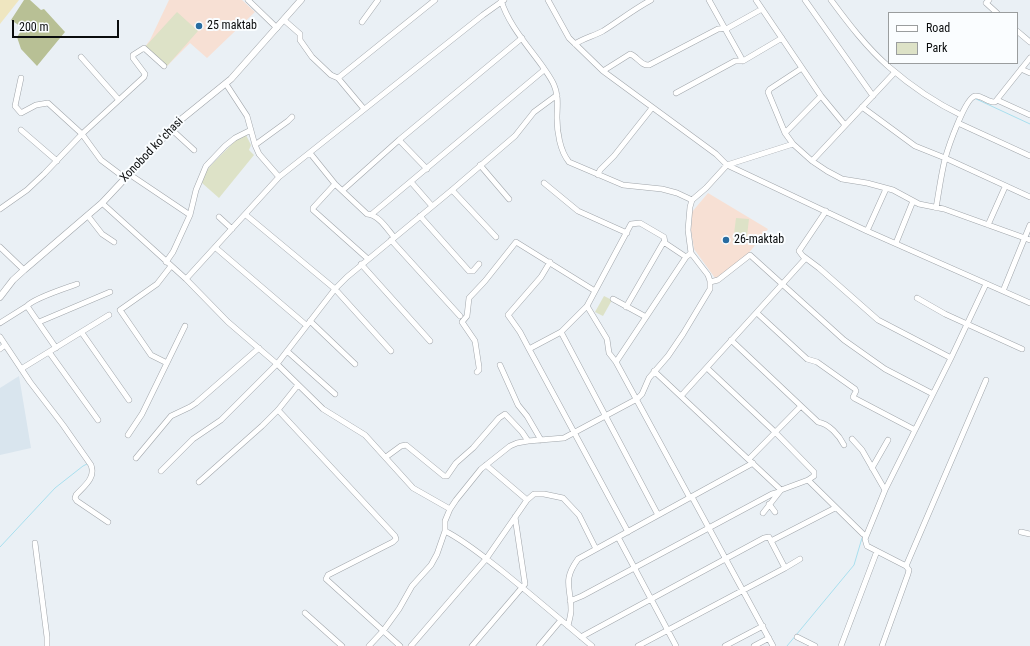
<!DOCTYPE html>
<meta charset="utf-8">
<style>
body{margin:0}
#map{position:relative;width:1030px;height:646px;overflow:hidden;background:#eaf0f5;font-family:"Roboto Condensed",sans-serif}
canvas{display:block}
.legend{position:absolute;left:888px;top:12px;width:130px;height:52px;box-sizing:border-box;background:#fafdff;border:1px solid #9a9d9e;margin:0;padding:5px 7px;list-style:none;font-size:12px;color:#0a0c0d}
.legend li{display:flex;align-items:center;gap:8px;height:20px}
.legend b{width:20px;border:1px solid #9a9d9e}
.scale{position:absolute;left:12px;top:20px;width:107px;height:18px;box-sizing:border-box;border:2px solid #0a0c0d;border-top:0;padding-left:5px;font-size:12px;line-height:14px;white-space:nowrap;color:#0a0c0d;-webkit-text-stroke:3px #fafdff;paint-order:stroke}
</style>
<div id="map">
<canvas width="1030" height="646"></canvas>
<ul class="legend">
<li><b style="height:5px;background:#fff"></b>Road</li>
<li><b style="height:11px;background:#dde2c7"></b>Park</li>
</ul>
<div class="scale">200 m</div>
</div>
<script>
const ctx = document.querySelector('canvas').getContext('2d');
ctx.lineJoin = 'round';
function fillPath(path, color) { ctx.fillStyle = color; ctx.fill(path, 'evenodd'); }
function trace(path, color, width, dash) { ctx.strokeStyle = color; ctx.lineWidth = width; ctx.lineCap = dash ? 'butt' : 'round'; ctx.setLineDash(dash || []); ctx.stroke(path); }
function write(font, color, halo, rows, align = 'center') {
  ctx.font = font + ' "Roboto Condensed",sans-serif'; ctx.lineWidth = 4; ctx.setLineDash([]); ctx.textBaseline = 'middle'; ctx.strokeStyle = halo; ctx.fillStyle = color; for (const [text, x, y, turn = 0] of rows) {
    ctx.save(); ctx.translate(x, y); ctx.rotate((+turn || 0) * Math.PI / 180); ctx.textAlign = isNaN(turn) ? turn : align; if (halo) ctx.strokeText(text, 0, 0); ctx.fillText(text, 0, 0); ctx.restore();
  }
}
fillPath(new Path2D(`
 M19,376L31,448L0,455V388Z`), '#d9e5ee');
fillPath(new Path2D(`
 M169,0H242L255,12L207,58L190,43L166,67L144,48L150,40Z
 M708,193L768,229L748,254L719,277L715,278L694,249L691,230L692,212Z`), '#f7e0d4');
fillPath(new Path2D(`
 M177,12L198,31L167,66L145,47Z
 M246,135L251,145L249,150L254,155L219,198L202,183L205,172L216,160L238,138Z
 M736,218L749,219L746,244L733,242Z
 M604,296L612,300L603,316L595,312Z`), '#dde2c7');
fillPath(new Path2D(`
 M24,0H30L41,10L44,9L65,32L37,66L21,49L17,37L23,28L11,20Z`), '#b8c095');
fillPath(new Path2D(`
 M0,0H19L0,24Z`), '#efe6c0');
trace(new Path2D(`
 M974,98L1030,124
 M0,547L55,488L83,466L87,464
 M787,646L854,565L862,538`), '#a9dfee', 1);
const minor = new Path2D(`
 M248,0L277,28
 M501,0C508,24 528,46 543,67C547,73 551,78 554,85C559,96 557,107 557,118C557,132 560,151 569,162L623,185L662,189L677,193L692,200
 M548,0L569,38L603,71L716,154L727,165L867,231L1030,303
 M709,0L743,61
 M756,0L821,96L845,125
 M805,0L873,96
 M831,0C848,23 867,48 889,67C911,86 936,103 961,115
 M989,0L986,3L997,13
 M284,20L300,34V40L312,57L331,75L338,78L364,109
 M362,22L378,0
 M1017,31L1030,42
 M575,44C584,38 594,36 603,31C619,21 634,9 651,0
 M81,57L119,100
 M1021,69L1030,73
 M603,71L630,54C637,56 641,66 649,65L718,29L728,28L762,9
 M21,78L15,106L21,113L36,105L48,103L82,134L101,160L125,178
 M338,78L435,0
 M226,84L247,116L255,145L259,154L279,177
 M676,93L735,61H743L782,38
 M997,100L1030,115
 M862,107L915,146L945,158L1030,197
 M958,123L1030,156
 M171,129L194,150
 M21,130L57,161
 M785,133L821,96
 M399,140L427,169
 M793,144L785,133L768,92L770,89L802,68
 M255,145L288,121L292,117
 M310,153L335,184L367,214C379,215 387,229 394,237
 M812,161L895,72
 M480,165L509,199
 M129,174L190,215
 M598,175L600,170L614,156L652,108
 M411,182L432,206
 M544,183L578,211L627,233
 M335,184L313,208V210L368,259
 M343,190L399,140L522,38
 M452,190L496,237
 M102,203L186,279L228,322L277,364L323,409L365,435L413,488L450,509
 M936,208C939,191 941,175 945,159C948,148 965,98 975,96C982,95 988,103 995,102L1030,58
 M0,209L27,190L44,174L82,134L144,77L145,74L133,58V55L144,48L164,66
 M372,214L544,70
 M246,215L335,289L391,351
 M88,216L102,234L114,242
 M420,216L469,271H473L479,264
 M219,217L232,229
 M988,225L1005,187
 M867,231L886,189
 M391,240L460,316
 M896,243L913,201
 M0,247L24,270
 M216,248L306,325
 M803,256L819,268L878,320L951,358
 M166,262L173,252L190,215L196,190L206,166L225,146L235,138L251,130
 M550,262L541,277L508,315L520,332L529,349L561,332L587,306L631,224L640,223L664,237L665,243
 M361,264L430,341
 M186,279L279,177L483,15L504,0
 M710,282L718,280L750,255L844,340L885,369L933,394
 M1003,291L1030,225
 M917,298L945,314L1022,349
 M613,299L646,317
 M27,306L56,348
 M587,306L607,339L609,353L616,362L690,498
 M626,307L663,243H665L686,257
 M757,313L807,359L817,362L855,389L856,391L853,397L854,398L915,430
 M310,321L355,364
 M39,322L110,292
 M0,323L27,306C34,298 66,288 77,284
 M561,332L658,515
 M82,333L129,400
 M0,337L30,382L63,425L91,465C96,478 84,486 76,495L75,498L77,501L108,522
 M731,340L818,422C829,424 839,435 844,445
 M0,349L5,345
 M529,349L628,532
 M287,351L335,394
 M49,352L98,420
 M616,362L686,257L691,253
 M167,363L151,355L120,310L157,284L171,266
 M500,365L518,405L527,416L541,440
 M707,368L775,432L814,472V476L808,480
 M21,369L109,315
 M654,371L781,490L763,513
 M477,372L479,370V367L475,341L462,322L467,316L469,298L485,281L516,242L595,291
 M681,396L805,259L799,251L826,211
 M278,410L395,536L396,539L393,542L328,575L326,579L400,646
 M128,435L142,414L185,326
 M852,439L862,450L885,490
 M386,457L401,446L406,445L444,476H447L456,463L473,448L499,418L505,414L522,432L528,441
 M136,458L171,416L190,407L196,403L259,348
 M749,459L801,406
 M486,465L527,500
 M872,468L888,440
 M161,471L193,439L221,420L277,364L335,289L347,277L452,190L515,136L534,112L557,95
 M199,482L262,426L278,410L298,385
 M781,490L808,480L863,534L866,536
 M692,497L773,646
 M769,504L775,512
 M445,531C465,541 484,557 502,571C533,596 562,621 592,646
 M1021,532L1030,534
 M618,537L676,646
 M35,543L47,637V646
 M906,566L986,380
 M785,568L800,559
 M570,601L582,596L772,494L779,492
 M305,613L342,646
 M568,626C569,621 571,615 571,610C571,587 562,581 578,559L753,463
 M581,637L764,538L769,537L771,541L835,508
 M797,637L815,646
 M369,646L383,631L399,609L412,586L431,565L437,554L445,531V521L450,509L456,500L481,469L510,446L517,443L528,441L564,438L637,399L642,394L649,378L668,356L683,334L710,289V281L708,275L691,253L688,230L690,207L692,200L706,188L727,165L793,144L812,161L827,171L842,179L867,183L893,190L919,204L944,209L1030,240
 M411,646L486,559L527,500L534,494H544L563,498L579,515L596,549
 M472,646L525,584L515,517
 M539,646L561,620
 M638,646L785,568L771,541
 M725,646L763,626
 M754,646L769,638
 M841,646L877,551
 M882,646L908,574L909,570L906,566L867,546L865,539L885,490L951,358L986,284`);
const major = new Path2D(`
 M0,297L13,280L24,270L102,203L178,122L231,79L301,0`);
trace(minor, '#a0a5aa', 6);
trace(major, '#a0a5aa', 7);
trace(minor, '#fff', 5);
trace(major, '#fff', 6);
for (const [x, y, r, color] of [
 [199,26,4,"#286ca1"],
 [726,240,4,"#286ca1"]
]) { const dot = new Path2D(); dot.arc(x, y, r, 0, 2 * Math.PI); ctx.fillStyle = color; ctx.fill(dot); trace(dot, '#fafdff', 1.5); }
write('12px', '#0a0c0d', '#fafdff', [
 ["25 maktab",207,26],
 ["26-maktab",734,240]
], 'left');
write('12px', '#0a0c0d', '#fafdff', [
 ["Xonobod koʻchasi",152,150,-46]
]);
</script>
